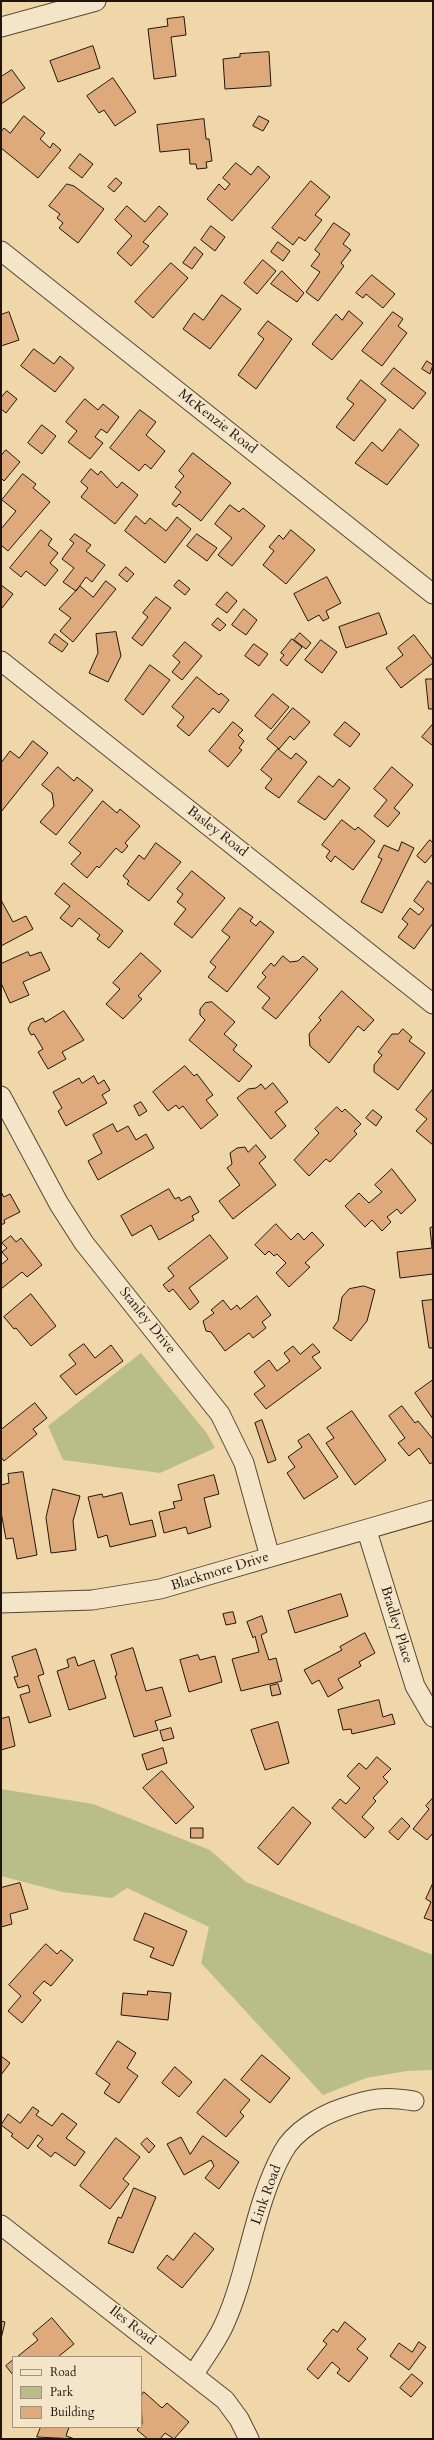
<!DOCTYPE html>
<style>
body{margin:0}
#map{position:relative;width:434px;height:2440px;overflow:hidden;background:#f0d7aa;font-family:Cardo,serif}
canvas{display:block}
.frame{position:absolute;inset:0;border:2px solid #20160f;pointer-events:none}
.legend{position:absolute;left:12px;top:2356px;width:130px;height:72px;box-sizing:border-box;background:#f5e5c8;border:1px solid #a0927e;margin:0;padding:5px 7px;list-style:none;font-size:12px;color:#20160f}
.legend li{display:flex;align-items:center;gap:8px;height:20px}
.legend b{width:20px;border:1px solid #a0927e}
</style>
<div id="map">
<canvas width="434" height="2440"></canvas>
<div class="frame"></div>
<ul class="legend">
<li><b style="height:5px;background:#f5e5c8"></b>Road</li>
<li><b style="height:11px;background:#b9be88"></b>Park</li>
<li><b style="height:11px;background:#deaa7b"></b>Building</li>
</ul>
</div>
<script>
const ctx = document.querySelector('canvas').getContext('2d');
ctx.lineJoin = 'round';
function fillPath(path, color) { ctx.fillStyle = color; ctx.fill(path, 'evenodd'); }
function trace(path, color, width, dash) { ctx.strokeStyle = color; ctx.lineWidth = width; ctx.lineCap = dash ? 'butt' : 'round'; ctx.setLineDash(dash || []); ctx.stroke(path); }
function write(font, color, halo, rows, align = 'center') {
  ctx.font = font + ' Cardo,serif'; ctx.lineWidth = 3.5; ctx.setLineDash([]); ctx.textBaseline = 'middle'; ctx.strokeStyle = halo; ctx.fillStyle = color; for (const [text, x, y, turn = 0] of rows) {
    ctx.save(); ctx.translate(x, y); ctx.rotate((+turn || 0) * Math.PI / 180); ctx.textAlign = isNaN(turn) ? turn : align; if (halo) ctx.strokeText(text, 0, 0); ctx.fillText(text, 0, 0); ctx.restore();
  }
}
fillPath(new Path2D(`
 M141,1353L206,1432L215,1448L160,1473L63,1460L48,1426Z
 M1,1789L93,1804L210,1850L246,1882L433,1955V2070L407,2071L366,2078L323,2095L201,1963L209,1927L127,1888L112,1898L62,1892L1,1876Z`), '#b9be88');
const building = new Path2D(`
 M184,17L186,35L171,37L176,76L154,79L148,29L168,26L167,19Z
 M93,46L100,68L58,82L50,61Z
 M269,52L271,86L225,89L223,59L240,57V54Z
 M12,70L25,88L1,104V77Z
 M113,78L136,112L115,126L104,110L99,113L87,96Z
 M24,116L45,133L40,139L50,148L53,143L61,150L38,178L1,148V132L4,128L10,133Z
 M259,116L269,121L263,131L253,126Z
 M204,119L206,139H209L212,161L206,162L207,168L197,169L196,164H190L189,149L160,152L157,125Z
 M80,154L93,164L82,178L69,168Z
 M236,163L251,175L258,166L270,177L232,221L207,199L219,184L225,190L230,184L223,178Z
 M116,178L122,183L114,192L108,187Z
 M311,181L330,197L315,215L322,220L305,241L299,237L293,245L272,228Z
 M67,184L74,186L104,209L78,243L59,228L63,223L57,218L60,214L49,206Z
 M127,206L145,222L159,206L168,214L143,242L149,246L131,266L117,253L132,236L115,220Z
 M334,223L350,234L343,244L351,250L341,263L344,266L318,301L306,292L320,272L311,266L320,254L315,250Z
 M211,226L225,237L215,251L201,240Z
 M278,242L290,251L283,261L271,252Z
 M195,247L203,254L192,269L183,263Z
 M263,260L276,271L257,294L244,283Z
 M171,263L188,278L153,318L135,302Z
 M282,271L304,293L297,302L271,284Z
 M372,275L395,294L383,308L366,294L363,298L356,293Z
 M222,295L241,309L210,349L183,329L194,313L203,320Z
 M349,311L363,323L332,360L312,344L336,314L342,320Z
 M9,312L19,340L1,346V315Z
 M393,312L403,319L398,326L407,333L382,366L362,351Z
 M268,321L292,339L256,389L238,375L264,339L258,334Z
 M34,349L54,364L60,356L74,368L55,392L21,366Z
 M427,361L433,365L430,374L422,369Z
 M394,368L426,393L413,409L381,384Z
 M361,380L386,400L354,441L336,427L354,404L347,399Z
 M7,391L17,399L6,413L1,409V398Z
 M85,399L98,410L103,404L119,417L107,433L101,429L95,437L103,443L90,459L68,442L77,431L66,422Z
 M140,410L156,422L146,435L165,451L151,469L145,464L139,471L110,448Z
 M42,425L56,436L42,454L28,443Z
 M400,429L419,445L387,485L355,463L372,442L382,451Z
 M6,450L20,462L4,481L1,478V456Z
 M193,453L231,483L201,521L179,504L176,507L172,504L181,492L175,487L184,476L179,471Z
 M91,469L98,475L101,471L117,488L122,482L138,495L115,524L81,497L88,488L81,482Z
 M23,474L36,484L33,488L50,502L8,551L1,545V529L16,511L2,500Z
 M230,505L239,512L243,508L265,526L232,566L218,555L232,538L215,524Z
 M136,516L145,524L150,518L166,531L177,517L191,529L165,563L125,531Z
 M41,530L52,539L48,545L58,553L50,563L58,570L45,586L26,571L21,577L10,568Z
 M291,530L315,550L286,584L263,565L274,551L269,547L279,535L283,539Z
 M75,534L91,545L86,551L105,565L92,582L86,577L76,591L63,582L74,568L62,559L74,543L70,540Z
 M197,534L217,548L207,561L187,546Z
 M126,567L134,574L127,582L119,575Z
 M327,577L341,603L326,611L329,618L323,621L319,615L308,621L294,594Z
 M179,580L190,589L185,595L174,586Z
 M106,581L116,589L73,642L60,631L71,618L59,609L80,586L93,597Z
 M1,585L13,594L2,608L1,607Z
 M227,592L237,601L227,613L216,605Z
 M156,597L171,608L142,646L132,638L148,617L143,613Z
 M244,609L257,620L246,635L232,625Z
 M379,613L387,634L346,648L339,627Z
 M218,618L226,625L220,631L212,625Z
 M116,632L121,656L108,682L89,673L98,653L96,634Z
 M300,633L311,643L306,649L294,640Z
 M55,634L68,644L62,652L49,643Z
 M414,635L433,660V663L401,688L386,668L403,655L398,648Z
 M292,639L302,647L287,666L280,660L284,655L281,653Z
 M321,640L337,652L322,673L305,660Z
 M185,642L202,656L182,680L172,672L180,662L173,656Z
 M254,644L268,654L259,666L245,656Z
 M150,665L170,680L143,715L125,700Z
 M197,677L219,695L221,693L229,700L219,713L213,708L189,736L177,726L184,717L172,707Z
 M426,679H433V709H429Z
 M273,694L289,707L271,729L255,716Z
 M293,708L310,722L294,740L290,736L279,749L267,739Z
 M233,722L243,730L238,735L244,741L239,748L242,750L228,767L209,751Z
 M345,722L360,734L350,747L334,735Z
 M433,724V746L422,737Z
 M33,741L48,753L1,812V763L10,751L19,758Z
 M278,749L291,759L296,753L307,762L279,798L265,788L272,779L261,770Z
 M58,767L74,781L77,777L93,790L56,835L40,822L54,806L52,793L42,785Z
 M392,767L413,785L394,808L400,813L388,827L374,816L387,800L374,789Z
 M319,776L333,787L339,779L350,788L325,820L298,802Z
 M103,801L117,813L120,809L140,826L125,843L128,846L122,853L116,848L99,868L97,866L87,878L71,864L81,853L69,843Z
 M342,820L355,830L358,827L375,841L353,870L335,856L331,862L326,857L330,851L322,845Z
 M430,840L433,843V854L425,863L417,856Z
 M402,842L414,848L382,913L361,902L382,859L378,857L384,845L398,851Z
 M156,843L181,862L149,901L127,884L129,881L123,876L139,855L144,859Z
 M192,871L225,898L192,938L174,924L186,909L177,902L183,894L177,889Z
 M428,881L433,885V923L414,949L398,937L408,924L402,919L410,908L419,915L424,909L414,901Z
 M64,883L123,931L109,948L97,939L100,935L79,918L72,927L60,918L70,906L55,894Z
 M1,900L13,922L26,916L33,929L1,946Z
 M240,908L253,917L250,921L256,926L260,921L274,932L227,992L208,977L216,967L210,962L230,937L222,931Z
 M28,952L30,956L41,952L50,970L23,982L29,995L10,1003L1,983V964Z
 M141,953L161,971L138,996L142,999L123,1019L106,1004L120,989L113,983Z
 M283,956L290,962L298,961L303,956L318,969L276,1019L262,1008L270,998L257,987L266,977L262,973L271,963L274,966Z
 M342,991L374,1020L364,1031L358,1026L329,1063L310,1046L309,1034L321,1020L319,1018Z
 M212,1002L235,1022L224,1034L237,1045L233,1050L252,1066L239,1082L189,1040L205,1020L200,1015V1009L205,1003Z
 M64,1011L84,1040L62,1052L66,1059L48,1069L38,1052L43,1049L34,1034L31,1035L28,1029L31,1023L43,1018L45,1022Z
 M403,1029L412,1037L409,1041L425,1053L398,1090L374,1072V1065L382,1055L378,1052L392,1034H398Z
 M185,1066L194,1076L197,1074L213,1095L206,1100L218,1115L201,1129L183,1106L179,1109L176,1105L168,1111L153,1092Z
 M94,1076L98,1084L104,1080L110,1090L102,1095L107,1103L66,1126L58,1111L62,1108L53,1092L79,1078L82,1083Z
 M273,1083L288,1102L275,1112L286,1126L271,1139L237,1098L248,1089L256,1088L261,1084L265,1089Z
 M433,1089V1145L416,1131L427,1119L416,1110Z
 M141,1102L147,1111L139,1116L134,1106Z
 M337,1107L342,1112L345,1109L361,1124L354,1131L357,1134L330,1162L326,1159L309,1176L294,1160L319,1133L315,1129Z
 M373,1110L382,1117L376,1126L366,1118Z
 M113,1124L117,1132L128,1126L136,1140L146,1134L154,1148L98,1180L88,1161L102,1153L93,1135Z
 M256,1145L266,1157L259,1163L276,1185L233,1219L219,1201L240,1185L227,1168L232,1164L230,1153L237,1148L245,1147L248,1152Z
 M392,1169L416,1200L401,1214L397,1209L387,1217L391,1222L382,1231L372,1220L365,1227L345,1206L359,1193L369,1203L382,1192L375,1185Z
 M169,1189L175,1199L179,1197L181,1201L190,1196L199,1212L192,1216L194,1220L159,1240L151,1225L132,1236L121,1216Z
 M1,1192L4,1197L10,1194L20,1212L4,1220L5,1223L1,1225Z
 M276,1224L291,1240L298,1233L304,1240L312,1232L324,1245L305,1263L310,1267L289,1287L276,1273L286,1263L277,1254L274,1256L269,1251L265,1255L255,1245Z
 M433,1227V1274L400,1278L397,1252L432,1248L430,1228Z
 M210,1235L228,1258L189,1288L199,1302L190,1310L173,1289L169,1292L163,1285L174,1276L168,1268Z
 M11,1236L16,1242L21,1238L42,1265L27,1277L22,1272L1,1289V1265L8,1259L2,1252L7,1248L2,1243Z
 M364,1286L375,1290L367,1321L351,1341L333,1328L338,1321L342,1297L349,1289Z
 M31,1294L56,1326L31,1346L16,1328L14,1329L4,1317Z
 M257,1296L271,1315L262,1322L266,1328L253,1338L249,1333L225,1351L211,1332L206,1331L203,1321L214,1313L211,1310L223,1300L231,1310L237,1305L240,1309Z
 M433,1300V1348H429L422,1301Z
 M84,1344L95,1358L111,1345L123,1361L76,1395L60,1376L76,1364L69,1355Z
 M313,1344L320,1352L312,1357L321,1368L266,1409L254,1394L265,1386L254,1372L269,1360L277,1371L290,1361L284,1353L293,1346L300,1354Z
 M433,1380V1419L415,1393Z
 M35,1403L47,1418L33,1429L37,1434L4,1461L1,1457V1430Z
 M402,1406L415,1423L418,1421L433,1439V1462L430,1464L419,1448L409,1456L398,1443L405,1438L389,1416Z
 M352,1411L386,1460L355,1485L326,1443L334,1438L327,1428Z
 M262,1420L276,1460L268,1463L255,1423Z
 M309,1434L338,1477L304,1499L287,1473L295,1467L288,1457L302,1447L298,1441Z
 M23,1472L37,1555L17,1559L13,1538L6,1539L1,1512V1485L9,1483L8,1474Z
 M214,1475L219,1494L204,1498L211,1527L188,1534L186,1527L164,1533L159,1512L175,1508L173,1502L182,1500L178,1485Z
 M53,1489L80,1496L73,1521L76,1550L51,1553L46,1518Z
 M122,1493L130,1525L152,1520L156,1536L110,1547L107,1535L98,1538L88,1497L102,1494L103,1497Z
 M341,1594L348,1616L295,1633L288,1611Z
 M233,1612L236,1623L226,1625L223,1614Z
 M262,1616L267,1632L261,1635L269,1660L276,1658L282,1681L241,1691L232,1659L259,1652L255,1636L253,1638L247,1622Z
 M365,1633L375,1653L359,1662L361,1666L338,1679L343,1688L328,1697L319,1680L312,1684L304,1670L342,1650L340,1647Z
 M133,1648L146,1691L162,1687L171,1716L155,1721L158,1730L134,1737L115,1676L117,1675L111,1655Z
 M36,1649L44,1674L38,1676L51,1716L29,1723L20,1695L30,1692L28,1685L18,1688L14,1677L18,1676L12,1657Z
 M198,1655L200,1660L215,1656L222,1682L189,1692L180,1660Z
 M75,1657L78,1666L94,1660L106,1698L69,1710L57,1671L69,1667L67,1660Z
 M278,1684L281,1694L272,1696L270,1686Z
 M379,1700L383,1717L392,1714L395,1724L352,1734L351,1729L343,1730L338,1710Z
 M9,1717L15,1746L1,1750V1719Z
 M278,1722L289,1763L265,1770L251,1730Z
 M171,1728L174,1738L163,1741L160,1731Z
 M163,1748L167,1763L147,1770L142,1755Z
 M377,1757L391,1769L383,1777L388,1782L373,1798L376,1801L362,1817L374,1828L365,1838L332,1808L340,1799L346,1804L360,1788L347,1776L359,1763L366,1769Z
 M162,1771L194,1807L176,1824L143,1788Z
 M433,1798V1833L427,1840L413,1829L429,1809L426,1806Z
 M293,1807L311,1823L278,1865L258,1848Z
 M402,1818L410,1826L398,1840L389,1832Z
 M191,1828H203V1838H191Z
 M20,1883L28,1909L10,1914L12,1924L1,1927V1888Z
 M433,1883V1921L424,1918L431,1902L426,1899Z
 M145,1913L187,1931L173,1966L150,1957L154,1948L134,1940Z
 M46,1944L57,1954L61,1950L73,1960L51,1986L44,1981L33,1993L41,2000L22,2023L8,2011L21,1996L9,1985Z
 M148,1991L171,1993L168,2020L121,2015L123,1993L147,1995Z
 M118,2041L136,2053L127,2068L138,2076L119,2103L104,2093L110,2084L96,2074Z
 M262,2055L290,2078L270,2103L241,2080Z
 M1,2056L10,2063L1,2075Z
 M175,2067L192,2082L179,2097L162,2083Z
 M225,2079L250,2100L240,2112L244,2116L226,2137L197,2113Z
 M33,2107L39,2111L36,2115L52,2126L62,2113L77,2124L66,2138L85,2152L75,2166L55,2152L51,2157L37,2146L43,2139L38,2135L28,2149L11,2136L13,2134L1,2125L8,2114L20,2123Z
 M203,2136L239,2162L219,2189L205,2178L214,2166L211,2160L184,2175L167,2144L181,2137L190,2154Z
 M116,2138L140,2157L123,2179L129,2184L110,2209L80,2186Z
 M147,2138L155,2146L149,2153L141,2144Z
 M134,2188L156,2197L133,2253L108,2243L118,2217L121,2218Z
 M195,2233L214,2249L182,2288L157,2268L167,2255L173,2260Z
 M52,2318L74,2344L58,2357H17L38,2340L33,2334Z
 M1,2321L5,2322L1,2339Z
 M345,2322L366,2339L357,2349L368,2358L349,2382L337,2373L340,2369L332,2362L318,2379L307,2369L327,2344L323,2341L333,2329L337,2332Z
 M419,2342L426,2347L409,2370L390,2356L399,2343L412,2352Z
 M13,2360V2375L6,2366Z
 M412,2374L423,2383L411,2397L400,2388Z
 M144,2392L162,2408L167,2403L189,2422L174,2439L165,2433L160,2439H148L137,2430L142,2424L141,2396Z
 M41,2427H69L66,2436L75,2439L37,2437Z`);
fillPath(building, '#deaa7b');
trace(building, '#20160f', 1);
const minor = new Path2D(`
 M1,27L96,1
 M1,251L433,594
 M1,661L433,1004
 M1,1096L59,1204L84,1243L220,1414L244,1463L270,1557
 M367,1531L415,1686L433,1717
 M1,1603L92,1600L160,1589L433,1510
 M1,2225L225,2400L239,2419L249,2439
 M194,2374C203,2359 215,2344 223,2327C249,2272 253,2206 283,2152C294,2131 322,2115 343,2108C371,2098 385,2096 414,2101`);
trace(minor, '#544636', 21);
trace(minor, '#f5e5c8', 19);
write('14px', '#20160f', '#f5e5c8', [
 ["McKenzie Road",217,422,38],
 ["Basley Road",217,832,38],
 ["Stanley Drive",147,1321,51],
 ["Blackmore Drive",220,1572,-17],
 ["Bradley Place",396,1625,73],
 ["Link Road",267,2195,-70],
 ["Iles Road",132,2326,38]
]);
</script>
